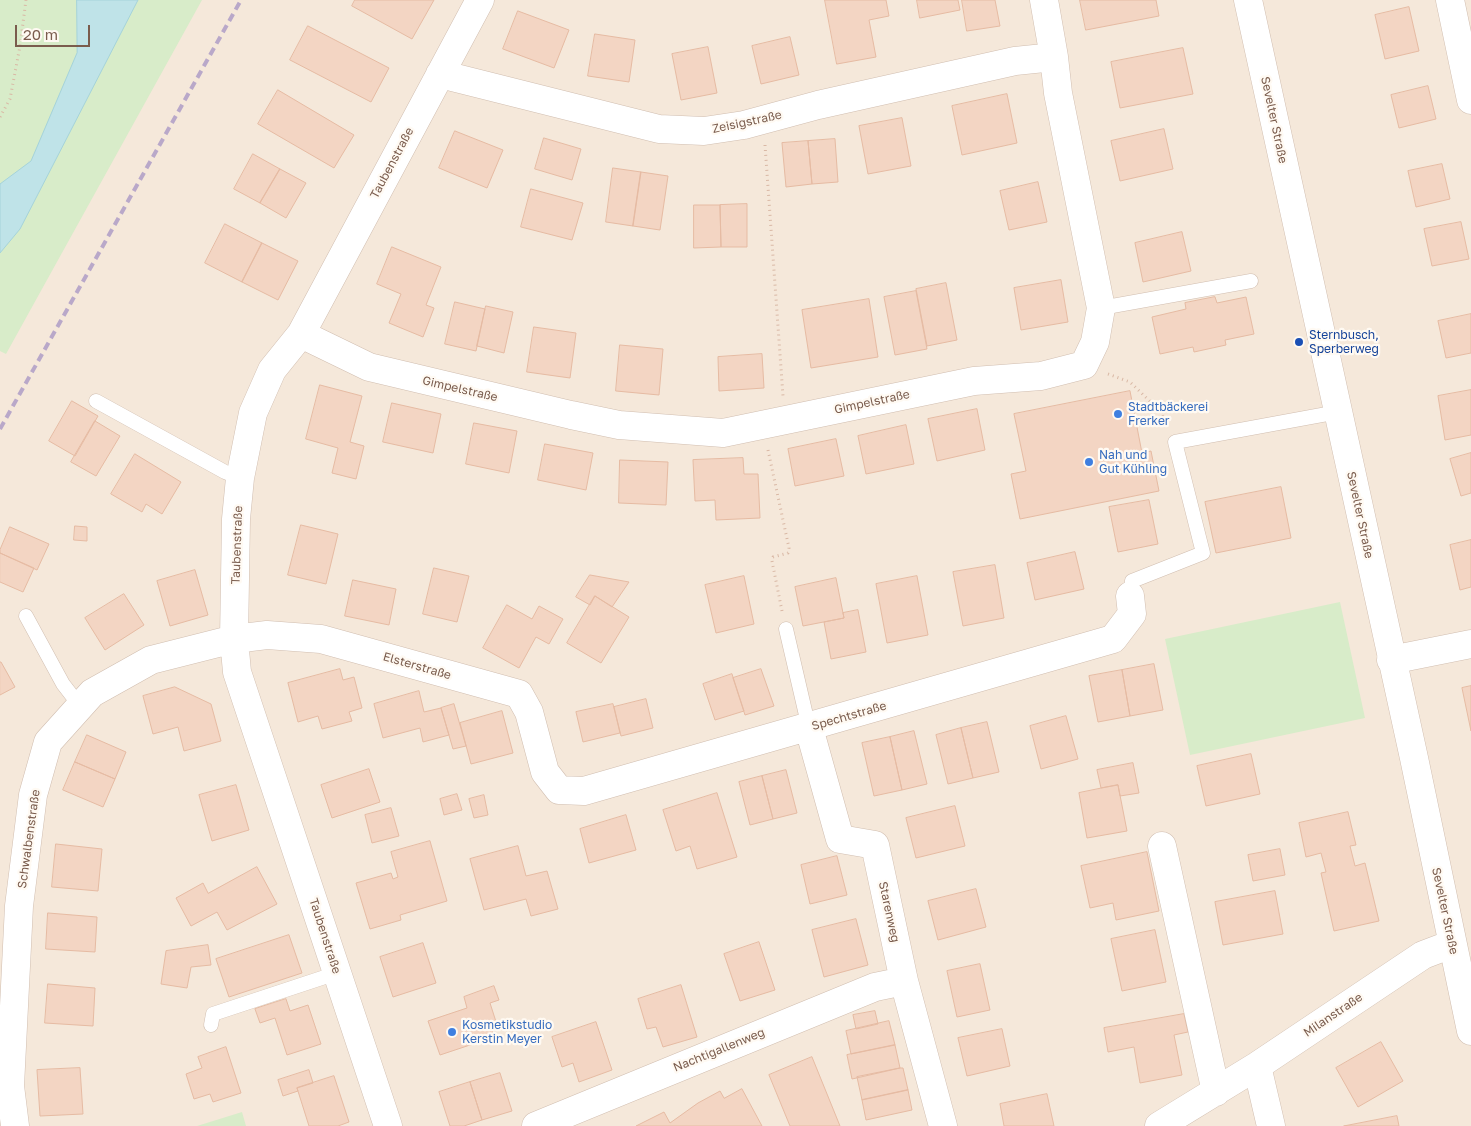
<!DOCTYPE html>
<meta charset="utf-8">
<style>
body{margin:0}
#map{position:relative;width:1471px;height:1126px;overflow:hidden;background:#fdf6ec;font-family:"Golos Text",sans-serif}
canvas{display:block}
.scale{position:absolute;left:15px;top:25px;width:75px;height:22px;box-sizing:border-box;border:2px solid #7a5c4d;border-top:0;padding-left:6px;font-size:15px;line-height:18px;white-space:nowrap;color:#7a5c4d;-webkit-text-stroke:4px #fffaf3;paint-order:stroke}
</style>
<div id="map">
<canvas width="1471" height="1126"></canvas>
<div class="scale">20 m</div>
</div>
<script>
const ctx = document.querySelector('canvas').getContext('2d');
ctx.lineJoin = 'round';
function fillPath(path, color) { ctx.fillStyle = color; ctx.fill(path, 'evenodd'); }
function trace(path, color, width, dash) { ctx.strokeStyle = color; ctx.lineWidth = width; ctx.lineCap = dash ? 'butt' : 'round'; ctx.setLineDash(dash || []); ctx.stroke(path); }
function write(font, color, halo, rows, align = 'center') {
  ctx.font = font + ' "Golos Text",sans-serif'; ctx.lineWidth = 4.5; ctx.setLineDash([]); ctx.textBaseline = 'middle'; ctx.strokeStyle = halo; ctx.fillStyle = color; for (const [text, x, y, turn = 0] of rows) {
    ctx.save(); ctx.translate(x, y); ctx.rotate((+turn || 0) * Math.PI / 180); ctx.textAlign = isNaN(turn) ? turn : align; if (halo) ctx.strokeText(text, 0, 0); ctx.fillText(text, 0, 0); ctx.restore();
  }
}
fillPath(new Path2D(`
 M0,0H1471V1126H0Z`), '#f5e8da');
fillPath(new Path2D(`
 M0,0H202L6,354L0,351Z
 M1340,602L1365,718L1190,755L1165,639Z
 M242,1112L246,1126H197Z`), '#d8ecc9');
const water = new Path2D(`
 M77,0H138L20,229L0,253V184L31,161L77,53Z`);
fillPath(water, '#bfe3e8');
trace(water, '#a5d3da', 1);
const building = new Path2D(`
 M355,0H434L412,39L352,6Z
 M825,0H886L889,16L869,20L876,57L837,64Z
 M917,0H958L960,10L920,18Z
 M962,0H995L1000,26L967,31Z
 M1080,0H1156L1159,16L1086,30Z
 M1409,7L1419,51L1385,59L1375,15Z
 M518,11L569,30L554,68L503,49Z
 M308,26L389,68L371,102L290,60Z
 M595,34L635,40L629,82L588,76Z
 M790,37L799,75L761,84L752,46Z
 M708,47L717,93L681,100L672,54Z
 M1183,48L1193,94L1120,108L1111,62Z
 M1428,86L1436,119L1399,128L1391,95Z
 M278,90L354,135L334,168L258,124Z
 M1007,94L1017,143L962,155L952,106Z
 M902,118L911,166L868,174L859,126Z
 M1164,129L1173,169L1120,181L1111,141Z
 M455,131L503,150L487,188L439,168Z
 M544,138L581,149L572,180L535,169Z
 M835,139L838,182L812,184L808,141Z
 M808,141L812,184L786,187L782,143Z
 M253,154L280,169L260,203L234,189Z
 M1442,164L1450,199L1416,207L1408,171Z
 M613,168L641,172L633,226L606,222Z
 M280,169L306,183L286,218L260,203Z
 M641,172L668,176L660,230L633,226Z
 M1038,182L1047,222L1009,230L1000,191Z
 M531,189L583,203L572,240L521,227Z
 M747,204V247H721L720,205Z
 M694,205H720L721,247L694,248Z
 M1461,222L1469,259L1432,266L1424,229Z
 M225,224L262,243L242,282L205,263Z
 M1182,232L1191,271L1143,282L1135,243Z
 M262,243L298,261L278,300L242,282Z
 M392,247L441,267L426,305L434,308L423,337L389,323L401,294L377,284Z
 M1061,280L1068,322L1021,330L1014,288Z
 M946,283L957,340L927,346L916,289Z
 M916,291L927,349L895,355L884,297Z
 M1215,297L1217,303L1246,297L1254,334L1225,340L1226,345L1194,352L1193,347L1160,354L1152,317L1186,309L1185,303Z
 M869,299L878,357L811,368L802,310Z
 M455,302L485,309L476,351L445,344Z
 M486,306L513,312L504,353L477,346Z
 M1471,314V353L1446,358L1438,321Z
 M534,327L576,333L570,378L527,372Z
 M620,345L663,349L659,395L616,391Z
 M762,354L764,388L719,391L718,357Z
 M320,385L362,396L350,442L364,446L356,479L332,473L338,448L306,439Z
 M1471,390V435L1445,440L1438,396Z
 M1130,391L1142,453L1151,451L1159,491L1020,519L1011,474L1026,471L1014,414Z
 M72,401L98,416L75,456L49,441Z
 M392,403L441,414L433,453L383,442Z
 M977,409L985,450L937,461L928,419Z
 M95,421L120,436L96,476L71,462Z
 M474,423L517,431L509,473L466,464Z
 M906,425L914,464L866,474L858,436Z
 M836,439L844,476L795,486L788,449Z
 M545,444L593,453L586,490L538,480Z
 M1471,453V493L1461,496L1450,459Z
 M135,454L181,482L162,514L146,504L142,512L111,494Z
 M743,458L744,474H758L760,518L716,520L715,500L695,501L693,460Z
 M620,460L668,462L666,505L619,503Z
 M1281,487L1291,538L1216,553L1205,502Z
 M1149,500L1158,544L1118,552L1109,507Z
 M301,525L338,534L326,584L288,575Z
 M75,526L87,527V541L74,540Z
 M10,527L49,544L37,570L0,553V550Z
 M1471,540V587L1460,590L1450,545Z
 M1075,552L1084,589L1035,600L1027,563Z
 M0,553L34,568L23,592L0,582Z
 M995,565L1004,618L963,626L953,572Z
 M434,568L469,576L457,622L423,614Z
 M195,570L208,615L170,626L157,581Z
 M590,575L629,582L612,607L595,596L590,605L576,597Z
 M744,576L754,624L716,633L705,585Z
 M917,576L928,635L887,643L876,584Z
 M836,578L844,618L803,626L795,587Z
 M353,580L396,589L389,625L345,616Z
 M124,594L144,625L105,650L85,618Z
 M595,596L629,617L601,663L567,643Z
 M507,605L532,619L539,606L563,619L549,644L536,637L519,668L483,648Z
 M858,610L866,652L831,659L824,622L844,618L843,613Z
 M0,662H1L15,687L0,695Z
 M1154,664L1163,710L1130,716L1122,670Z
 M340,669L343,680L354,677L362,708L349,712L352,721L322,729L318,716L298,722L288,683Z
 M761,669L774,706L745,715L733,678Z
 M1122,670L1130,716L1098,722L1089,676Z
 M732,674L744,711L715,720L703,684Z
 M1471,686V731L1462,688Z
 M175,687L211,704L221,741L184,751L178,727L153,734L143,696Z
 M419,691L424,712L441,708L449,735L423,742L420,728L383,738L374,704Z
 M646,699L653,728L621,736L614,707Z
 M454,704L466,746L453,749L441,708Z
 M613,704L620,733L583,742L576,712Z
 M502,711L513,753L471,764L460,723Z
 M1066,716L1078,759L1041,769L1030,726Z
 M987,722L999,772L973,778L961,728Z
 M961,728L973,778L948,784L936,735Z
 M914,731L927,784L902,790L890,737Z
 M87,735L126,752L115,779L75,762Z
 M890,737L902,790L874,796L862,743Z
 M1251,754L1260,794L1206,806L1197,766Z
 M75,762L115,779L103,807L63,790Z
 M1133,763L1139,793L1120,796L1118,785L1101,788L1097,770Z
 M369,769L380,802L332,818L321,785Z
 M786,770L797,813L773,819L762,776Z
 M762,776L773,819L750,825L739,782Z
 M236,785L249,830L212,841L199,795Z
 M1118,785L1127,831L1087,838L1079,793Z
 M717,793L737,857L697,869L690,846L676,851L663,810Z
 M457,794L462,810L444,815L440,799Z
 M484,795L488,815L474,818L469,799Z
 M955,806L965,846L916,858L906,818Z
 M391,808L399,836L372,843L365,815Z
 M1348,812L1356,845L1350,846L1355,866L1365,863L1379,921L1334,931L1321,873L1326,872L1321,853L1306,857L1299,823Z
 M626,815L636,850L589,863L580,829Z
 M430,841L447,901L400,915L401,920L370,929L356,883L391,873L393,879L398,877L391,852Z
 M56,844L102,849L98,891L52,887Z
 M518,846L526,876L547,871L558,909L531,916L526,899L484,910L470,859Z
 M1280,849L1285,875L1253,881L1248,855Z
 M1147,852L1159,911L1116,920L1113,903L1090,908L1081,866Z
 M837,856L847,895L810,904L801,865Z
 M257,867L277,904L227,930L217,912L191,926L176,898L203,883L208,893Z
 M976,889L986,927L938,940L928,901Z
 M1275,891L1283,934L1223,945L1215,902Z
 M48,913L97,917L95,952L46,949Z
 M856,919L868,965L824,977L812,930Z
 M1155,930L1166,982L1122,991L1111,939Z
 M289,935L302,973L229,997L216,959Z
 M759,942L775,990L740,1001L724,954Z
 M423,943L436,983L393,997L380,957Z
 M208,945L211,965L191,967L187,988L161,984L166,951Z
 M980,964L990,1010L957,1017L947,971Z
 M48,984L95,988L93,1026L45,1023Z
 M681,985L697,1037L663,1047L656,1027L647,1029L638,999Z
 M494,986L499,1000L490,1003L498,1028L492,1030L494,1037L440,1055L428,1021L467,1008L464,997Z
 M286,999L290,1011L308,1005L321,1044L287,1055L275,1018L260,1023L255,1009Z
 M875,1011L878,1024L856,1029L853,1015Z
 M1184,1014L1188,1032L1174,1035L1182,1075L1140,1083L1134,1047L1108,1052L1104,1028Z
 M889,1021L895,1045L851,1054L846,1031Z
 M596,1022L612,1070L579,1082L573,1063L562,1067L552,1037Z
 M1002,1029L1010,1066L967,1076L958,1038Z
 M1381,1042L1403,1081L1358,1107L1336,1068Z
 M895,1045L900,1068L852,1079L847,1055Z
 M226,1047L241,1093L213,1102L210,1094L194,1099L186,1074L202,1068L198,1057Z
 M812,1057L840,1126H790L769,1075Z
 M80,1068L83,1114L40,1116L37,1070Z
 M900,1068H903L908,1090L862,1100L857,1077Z
 M309,1070L313,1083L297,1088L298,1091L283,1096L278,1080Z
 M500,1073L512,1111L482,1120L470,1082Z
 M334,1076L349,1122L338,1126H309L297,1088Z
 M470,1082L482,1120L464,1126H450L439,1092Z
 M742,1089L762,1126H636L664,1112L670,1123L698,1103L720,1091L724,1098Z
 M908,1090L912,1110L866,1120L862,1100Z
 M1047,1094L1054,1126H1004L1000,1104Z
 M1397,1116L1399,1126H1344Z`);
fillPath(building, '#f3d5c3');
trace(building, '#e6bba3', 1);
const service = new Path2D(`
 M1101,308L1251,281
 M96,401L225,472L240,478
 M1130,596L1132,581L1203,553L1175,442L1338,412
 M26,616L63,684L80,706
 M786,629L809,728
 M211,1025L213,1014L337,973`);
const minor = new Path2D(`
 M1450,0L1471,100
 M440,74L659,129L704,131L744,125L818,105L1015,61L1054,57
 M301,334L369,367L571,415L619,425L723,433L974,381L1041,376L1084,365L1095,342L1101,308L1058,93L1054,57L1044,0
 M1391,660L1471,644
 M809,728L840,839L875,845L904,981L943,1126
 M1162,846L1216,1092
 M1257,1066L1271,1126
 M15,1126L10,1086L19,906L33,795L48,742L92,693L151,660L234,639L267,635L321,639L519,694L529,712L545,772L559,790L584,791L1113,639L1132,614L1130,596
 M388,1126L237,672L234,639L236,519L240,478L253,413L272,370L301,334L480,0
 M536,1126L875,987L904,981
 M1159,1126L1257,1066L1423,955L1452,944`);
const tertiary = new Path2D(`
 M1248,0L1414,758L1471,1031`);
trace(service, '#d1beb0', 15);
trace(minor, '#d1beb0', 29);
trace(tertiary, '#d1beb0', 29);
trace(new Path2D(`
 M0,117L10,99L20,46L26,0
 M765,145L783,396
 M1108,374L1130,382L1160,411L1167,425
 M768,450L789,548L788,553L773,557L772,561L782,611`), '#d9b8a5', 3, [1, 4]);
trace(service, '#fff', 14);
trace(minor, '#fff', 28);
trace(tertiary, '#fff', 28);
trace(new Path2D(`
 M0,429L241,0`), '#b9a8c9', 4, [8, 5]);
for (const [x, y, r, color] of [
 [1299,342,5,"#1a4fb4"],
 [1118,414,5,"#3f7fe0"],
 [1089,462,5,"#3f7fe0"],
 [452,1032,5,"#3f7fe0"]
]) { const dot = new Path2D(); dot.arc(x, y, r, 0, 2 * Math.PI); ctx.fillStyle = color; ctx.fill(dot); trace(dot, '#fffaf3', 2); }
write('12px', '#7a5c4d', '#fffaf3', [
 ["Sevelter Straße",1274,120,78],
 ["Zeisigstraße",747,122,-12],
 ["Taubenstraße",392,163,-62],
 ["Gimpelstraße",460,389,13],
 ["Gimpelstraße",872,402,-12],
 ["Sevelter Straße",1360,515,78],
 ["Taubenstraße",237,545,-88],
 ["Elsterstraße",417,666,16],
 ["Spechtstraße",849,716,-16],
 ["Schwalbenstraße",29,839,-82],
 ["Sevelter Straße",1445,911,78],
 ["Starenweg",889,912,78],
 ["Taubenstraße",325,936,72],
 ["Milanstraße",1333,1015,-34],
 ["Nachtigallenweg",719,1050,-22]
]);
write('12px', '#164399', '#fffaf3', [
 ["Sternbusch,",1309,335],
 ["Sperberweg",1309,349]
], 'left');
write('12px', '#366cbe', '#fffaf3', [
 ["Stadtbäckerei",1128,407],
 ["Frerker",1128,421],
 ["Nah und",1099,455],
 ["Gut Kühling",1099,469],
 ["Kosmetikstudio",462,1025],
 ["Kerstin Meyer",462,1039]
], 'left');
</script>
